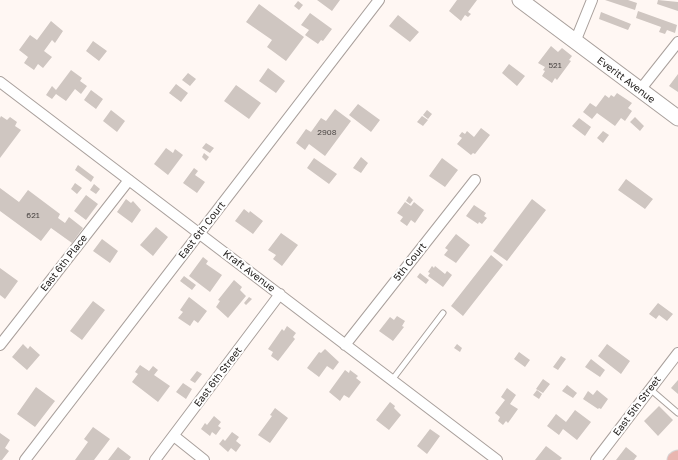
<!DOCTYPE html>
<style>
body{margin:0}
canvas{display:block;background:#fff7f3}
</style>
<canvas width="678" height="460"></canvas>
<script>
const ctx = document.querySelector('canvas').getContext('2d');
ctx.lineJoin = 'round';
function fillPath(path, color) { ctx.fillStyle = color; ctx.fill(path, 'evenodd'); }
function trace(path, color, width, dash) { ctx.strokeStyle = color; ctx.lineWidth = width; ctx.lineCap = dash ? 'butt' : 'round'; ctx.setLineDash(dash || []); ctx.stroke(path); }
function write(font, color, halo, rows, align = 'center') {
  ctx.font = font + ' "Golos Text",sans-serif'; ctx.lineWidth = 4; ctx.setLineDash([]); ctx.textBaseline = 'middle'; ctx.strokeStyle = halo; ctx.fillStyle = color; for (const [text, x, y, turn = 0] of rows) {
    ctx.save(); ctx.translate(x, y); ctx.rotate((+turn || 0) * Math.PI / 180); ctx.textAlign = isNaN(turn) ? turn : align; if (halo) ctx.strokeText(text, 0, 0); ctx.fillText(text, 0, 0); ctx.restore();
  }
}
fillPath(new Path2D(`
 M317,0H340L332,11Z
 M457,0H477L468,12L471,14L468,17L465,15L461,21L449,11Z
 M605,0H628L637,3L635,10Z
 M658,0L678,2V11L657,4Z
 M298,1L303,5L299,10L294,6Z
 M259,4L304,37L286,61L267,47L272,40L246,22Z
 M638,11L677,25L675,33L667,30L665,34L659,32L661,27L636,18Z
 M601,12L631,24L628,30L599,19Z
 M310,13L332,29L323,41L321,40L318,44L305,35L309,30L301,25Z
 M398,15L419,32L410,42L389,26Z
 M51,21L63,31L55,43L52,40L44,51L52,57L43,68L38,64L34,70L24,63L28,57L19,50L30,35L37,40Z
 M93,41L107,51L99,61L86,51Z
 M551,46L558,52L562,48L572,56L569,60L571,61L557,80L555,78L552,83L542,76L545,71L543,70L545,67L538,63Z
 M509,64L525,76L517,86L502,73Z
 M268,68L285,81L276,93L259,81Z
 M71,70L82,78L80,81L87,86L81,94L75,89L66,101L56,94L52,99L46,95L52,86L56,90Z
 M188,73L196,79L190,86L182,80Z
 M678,74V92L669,86Z
 M176,84L188,93L181,102L169,93Z
 M236,85L261,103L249,119L224,101Z
 M91,90L103,99L96,109L84,100Z
 M617,93L632,103L628,108L632,111L625,121L621,118L615,126L597,113L592,119L583,112L590,103L596,107L605,95L609,98L611,95L614,97Z
 M358,104L380,120L371,132L349,115Z
 M335,109L351,121L325,156L309,144L305,150L296,143L306,129L311,132L321,118L326,121Z
 M111,110L125,121L117,132L103,121Z
 M427,110L432,114L428,119L423,115Z
 M1,116L7,120L10,117L17,122L15,126L21,130L0,158V118Z
 M422,116L428,120L423,126L417,122Z
 M635,117L644,126L640,131L630,122Z
 M579,118L591,127L585,136L572,126Z
 M481,128L490,135L475,154L473,153L471,155L457,144L462,138L459,136L462,132L465,134L467,131L474,137Z
 M603,131L609,135L603,143L597,138Z
 M206,143L214,148L210,153L202,148Z
 M166,148L173,153L175,149L183,155L168,175L154,164Z
 M204,153L209,157L206,161L202,157Z
 M361,157L368,163L361,173L353,168Z
 M314,158L337,174L329,184L307,168Z
 M442,158L458,170L445,187L429,176Z
 M78,165L94,177L91,182L75,170Z
 M194,168L198,171L195,175L205,182L197,193L183,183Z
 M626,179L653,199L645,209L618,190Z
 M75,183L82,188L77,194L71,189Z
 M94,184L100,189L96,194L90,190Z
 M0,188L19,202L28,190L60,214L58,218L65,223L69,217L83,228L72,243L51,228L41,241L0,211Z
 M86,195L98,204L86,220L74,211Z
 M409,196L413,200L410,204L406,201Z
 M126,199L131,203L133,201L141,210L132,223L117,212Z
 M532,199L546,210L507,261L493,251Z
 M405,202L411,206L414,202L424,210L415,223L411,220L407,226L400,221L403,217L397,213Z
 M474,205L486,213L484,216L487,218L482,224L479,222L478,224L466,216Z
 M244,209L249,213L250,211L263,221L253,234L235,221Z
 M156,227L168,237L153,256L140,245Z
 M281,233L298,245L282,266L273,259L276,255L268,250Z
 M456,234L470,245L456,263L444,255L448,250L445,248Z
 M102,239L118,251L110,263L93,251Z
 M491,255L503,265L463,316L451,306Z
 M203,257L208,261L206,264L222,275L210,292L189,276Z
 M432,266L434,268L435,266L445,274L447,271L452,275L443,287L428,276L430,273L428,272Z
 M0,268L18,281L5,299L0,295Z
 M420,273L429,280L426,284L417,277Z
 M184,276L196,285L192,290L180,281Z
 M234,280L242,287L240,290L246,296L228,318L216,307L220,301L218,300Z
 M189,297L207,311L198,323L194,320L190,326L178,318L183,312L180,310Z
 M249,297L252,299L246,305L244,303Z
 M93,301L105,310L82,340L70,331Z
 M658,303L673,314L667,321L659,315L656,319L649,314Z
 M397,316L405,321L402,326L404,327L393,341L379,331L390,317L394,320Z
 M287,326L296,333L293,337L295,339L278,361L271,356L273,352L268,349L282,329L284,331Z
 M23,344L28,349L30,346L40,355L27,370L12,357Z
 M457,344L462,348L460,352L454,348Z
 M607,344L630,361L621,374L598,356Z
 M325,349L339,362L333,370L327,366L319,377L307,368L319,352L321,353Z
 M519,352L530,360L525,367L514,359Z
 M561,356L566,359L558,370L553,367Z
 M591,359L605,370L600,377L585,367Z
 M140,365L149,371L153,366L158,370L154,375L170,386L158,402L132,382L138,374L135,372Z
 M345,370L349,373L350,370L358,376L356,378L361,382L349,398L344,395L340,401L329,392Z
 M197,371L202,374L195,383L190,380Z
 M543,379L550,384L543,393L536,389Z
 M678,380V394L671,388Z
 M183,383L192,389L186,399L176,392Z
 M567,385L577,393L573,398L562,391Z
 M36,387L55,401L35,427L17,414Z
 M507,388L516,395L510,404L518,409L508,423L506,421L503,425L498,421L500,417L495,413L505,400L501,397Z
 M537,390L542,394L539,399L533,395Z
 M597,390L608,399L601,409L599,408L598,409L583,399L588,391L593,395Z
 M390,402L395,406L394,408L401,415L389,430L376,420Z
 M659,406L673,420L658,436L644,421Z
 M275,408L288,418L270,443L258,435L272,416L270,415Z
 M575,410L591,422L577,440L563,429L559,435L547,426L556,414L566,422Z
 M214,416L221,422L218,426L221,428L216,435L212,432L210,436L201,429L205,423L207,425Z
 M93,427L110,439L94,460H75L88,442L84,439Z
 M430,429L440,436L427,454L417,446Z
 M232,432L239,437L236,441L241,445L236,452L231,448L228,452L219,444L223,439L225,441Z
 M0,433L10,440L5,448L9,451L2,460H0Z
 M546,446L562,458L560,460H535Z
 M118,447L131,457L129,460H108Z
 M626,447L637,456L634,460H616Z`), '#cfc6c1');
const lane = new Path2D(`
 M392,380L443,313
 M650,389L678,413`);
const street = new Path2D(`
 M575,42L592,0
 M0,82L497,460
 M640,90L678,42
 M0,345L129,180
 M345,345L475,180
 M174,436L204,460
 M25,460L379,0
 M155,460L280,294
 M596,460L678,353`);
const secondary = new Path2D(`
 M520,0L678,118`);
const primary = new Path2D(`
 M676,460L678,459`);
trace(lane, '#a9a09c', 7);
trace(street, '#a9a09c', 12);
trace(secondary, '#a9a09c', 17);
trace(primary, '#d8d7d7', 19);
trace(lane, '#fff', 5);
trace(street, '#fff', 10);
trace(secondary, '#fff', 15);
trace(primary, '#e9b6b0', 17);
write('8px', '#4f4a48', null, [
 ["521",555,65],
 ["2908",327,132],
 ["621",33,215]
]);
write('10px', '#24211f', '#fff', [
 ["Everitt Avenue",626,80,37],
 ["East 6th Court",202,230,-52],
 ["5th Court",410,262,-51],
 ["East 6th Place",64,263,-52],
 ["Kraft Avenue",249,271,37],
 ["East 6th Street",218,377,-53],
 ["East 5th Street",637,406,-53]
]);
</script>
